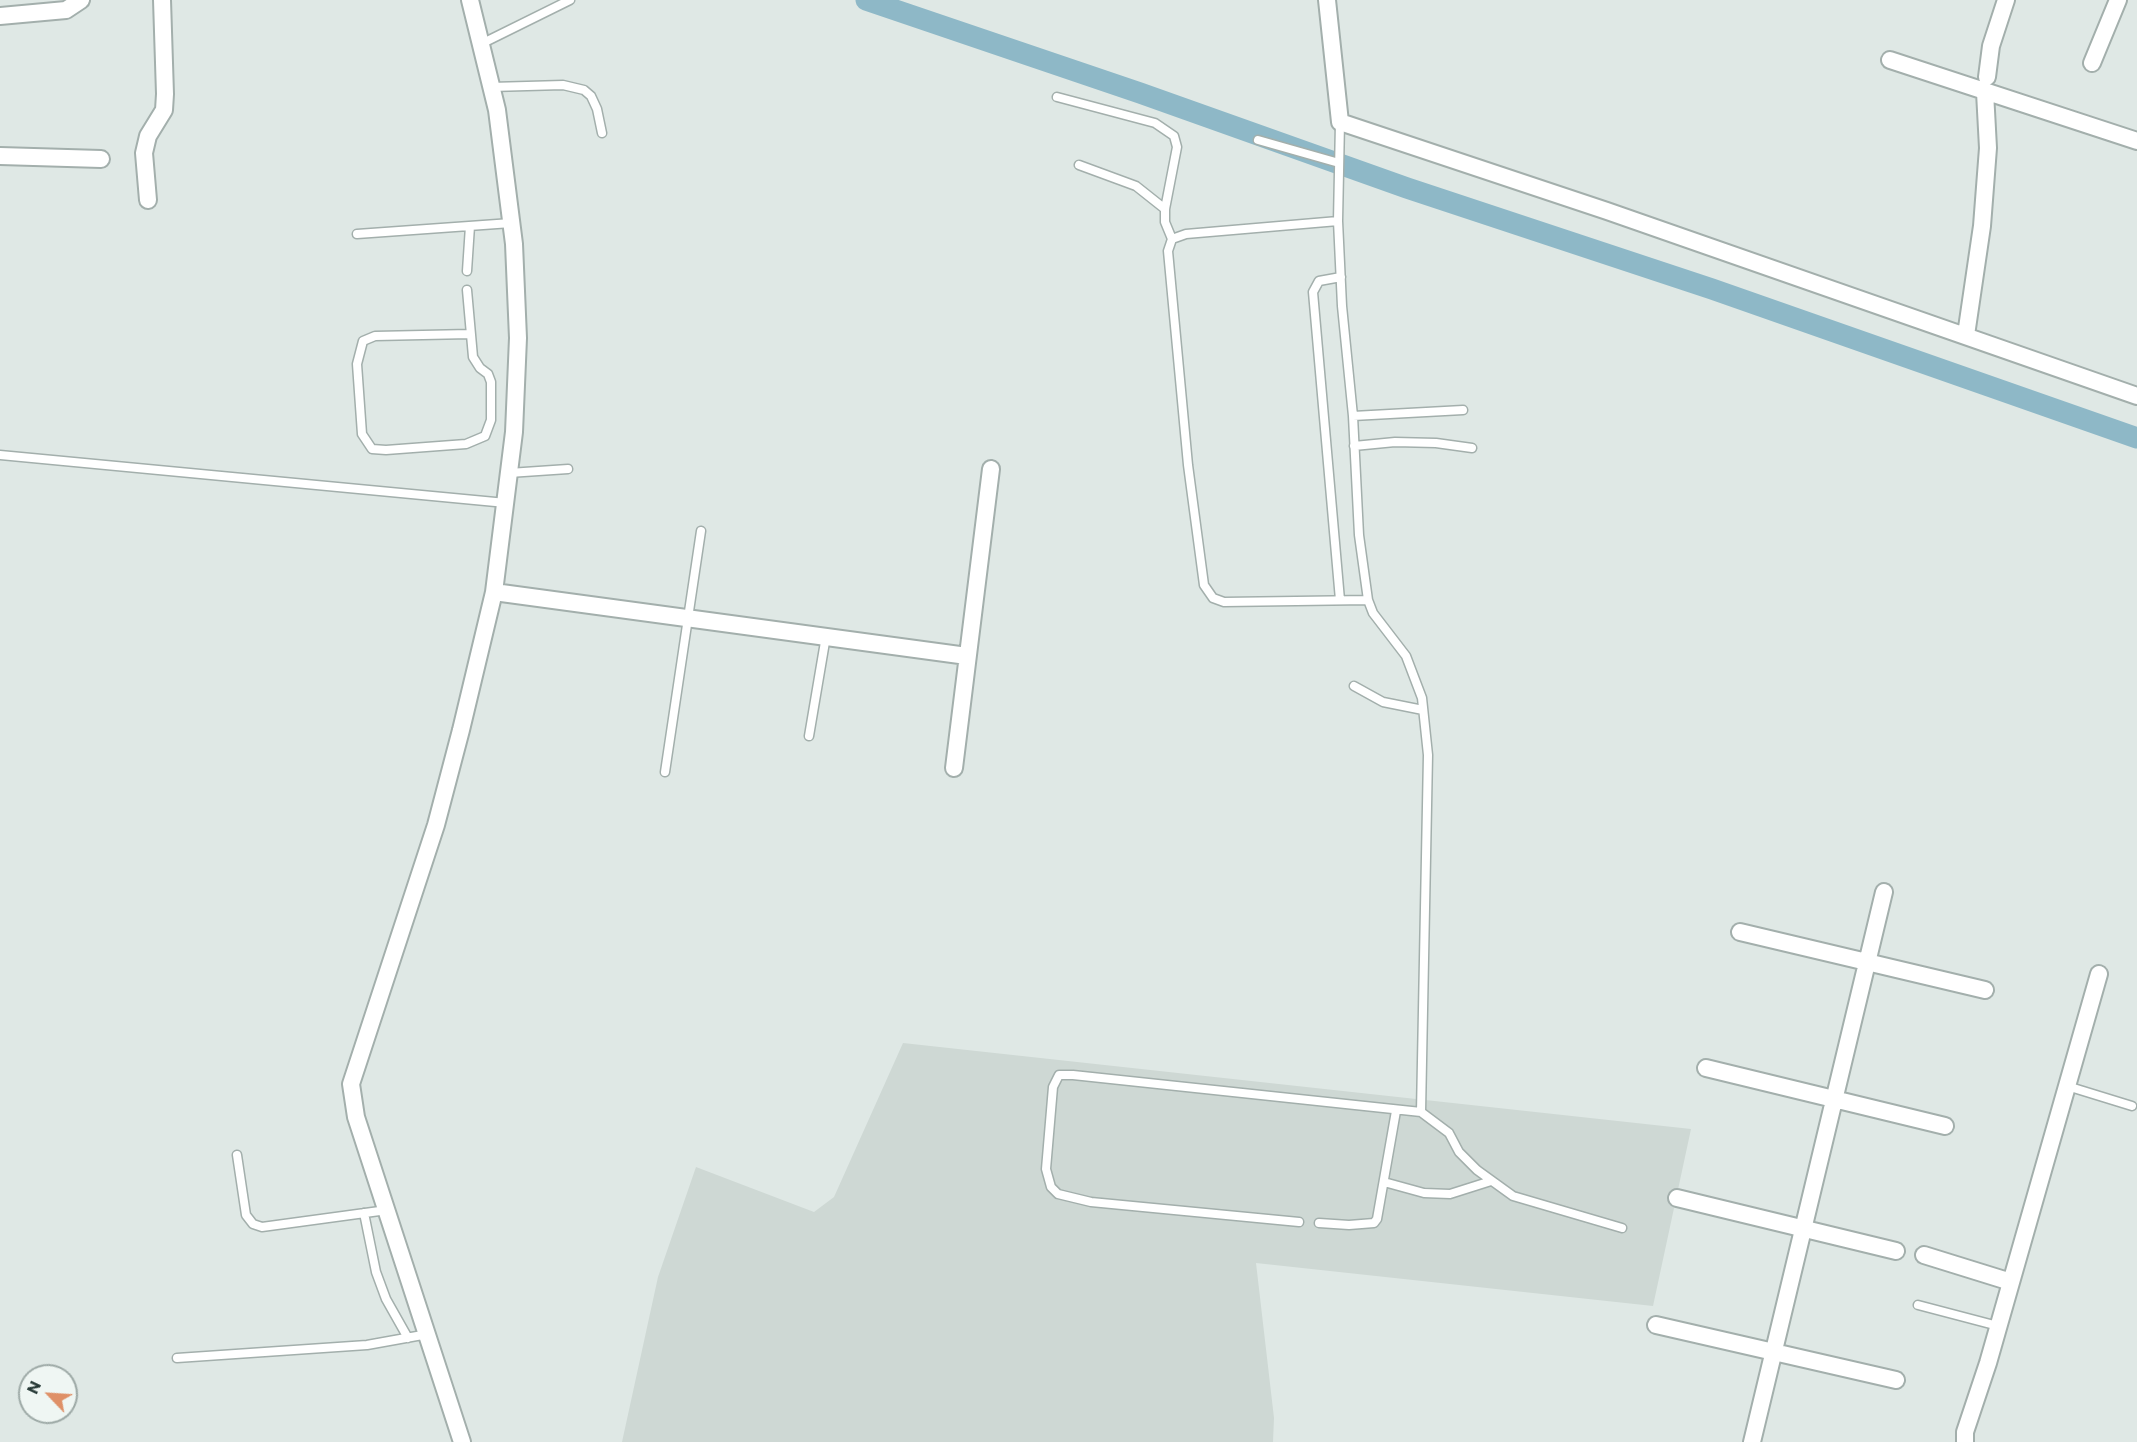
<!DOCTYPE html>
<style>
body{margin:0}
#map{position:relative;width:2137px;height:1442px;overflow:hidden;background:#dfe8e5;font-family:Commissioner,sans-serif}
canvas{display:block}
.north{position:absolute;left:18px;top:1364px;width:60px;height:60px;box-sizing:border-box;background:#eff6f3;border:2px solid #9da9a6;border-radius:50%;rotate:295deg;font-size:16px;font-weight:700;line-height:24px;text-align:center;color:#233633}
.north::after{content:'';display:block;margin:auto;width:21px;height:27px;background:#df9067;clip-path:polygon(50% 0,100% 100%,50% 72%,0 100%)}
</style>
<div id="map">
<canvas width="2137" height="1442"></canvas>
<div class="north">N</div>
</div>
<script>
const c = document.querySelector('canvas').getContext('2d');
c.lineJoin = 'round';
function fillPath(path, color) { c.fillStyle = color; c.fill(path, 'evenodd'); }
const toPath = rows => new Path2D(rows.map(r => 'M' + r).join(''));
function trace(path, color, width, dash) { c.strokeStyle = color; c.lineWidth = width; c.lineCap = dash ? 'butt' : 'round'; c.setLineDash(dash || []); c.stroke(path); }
fillPath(toPath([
 [903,1043,1691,1129,1653,1306,1256,1263,1274,1418,1273,1442,622,1442,658,1277,696,1167,814,1212,834,1197]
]), '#ced8d4');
trace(toPath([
 [866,0,1140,93,1407,188,1712,289,2137,438]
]), '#8eb8c7', 21);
const service = toPath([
 [481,44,570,0],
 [491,87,563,85,584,90,591,96,597,109,602,133],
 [1057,97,1155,123,1174,136,1177,147,1165,209,1165,222,1172,239],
 [1340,122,1338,221,1342,306,1353,416,1359,535,1368,600,1373,613,1406,656,1422,698,1428,755,1421,1112],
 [1258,140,1339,163],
 [1079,165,1136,186,1165,209],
 [1338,221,1186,234,1172,239,1168,251,1188,465,1204,585,1213,598,1224,602,1368,600],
 [357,234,511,223],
 [467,271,470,226],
 [467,290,473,357,480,368,488,374,491,382,491,420,485,436,466,444,386,450,372,449,362,434,357,364,363,341,375,336,470,334],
 [1353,416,1463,410],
 [1354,446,1395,442,1436,443,1472,448],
 [0,455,506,503],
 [509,473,568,469],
 [1340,600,1313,292,1319,281,1341,277],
 [1354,686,1383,702,1423,710],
 [809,736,826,636],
 [665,772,701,531],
 [2067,1086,2132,1106],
 [237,1155,246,1215,253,1224,262,1227,387,1210],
 [1384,1182,1424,1193,1450,1194,1491,1181],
 [364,1213,376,1272,386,1299,408,1338],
 [1299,1222,1091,1202,1058,1194,1051,1187,1046,1169,1053,1087,1059,1075,1073,1075,1421,1112,1449,1133,1459,1152,1477,1170,1513,1196,1622,1228],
 [1319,1223,1349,1225,1374,1223,1377,1219,1396,1111],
 [1918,1305,1998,1326],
 [177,1358,367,1345,428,1334]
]);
const minor = toPath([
 [1327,0,1340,122,1607,211,2137,396],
 [0,16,66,10,81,0],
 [1890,60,2137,141],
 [2092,63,2118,0],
 [1987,77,1991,46,2006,0],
 [0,156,101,159],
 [148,200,144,153,148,136,164,110,165,94,162,0],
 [1966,335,1982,226,1988,148,1985,92],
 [494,592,967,656],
 [954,768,991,469],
 [1740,932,1985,990],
 [1706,1068,1945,1126],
 [1677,1198,1896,1251],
 [1924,1255,2011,1282],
 [1656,1325,1896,1380],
 [462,1442,356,1117,351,1084,436,825,461,730,494,592,514,432,518,338,514,244,497,110,470,0],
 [1752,1442,1884,892],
 [1965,1442,1965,1432,1988,1363,2099,974]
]);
trace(service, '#a3afac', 11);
trace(minor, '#a3afac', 20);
trace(service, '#fff', 8);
trace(minor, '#fff', 16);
</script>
